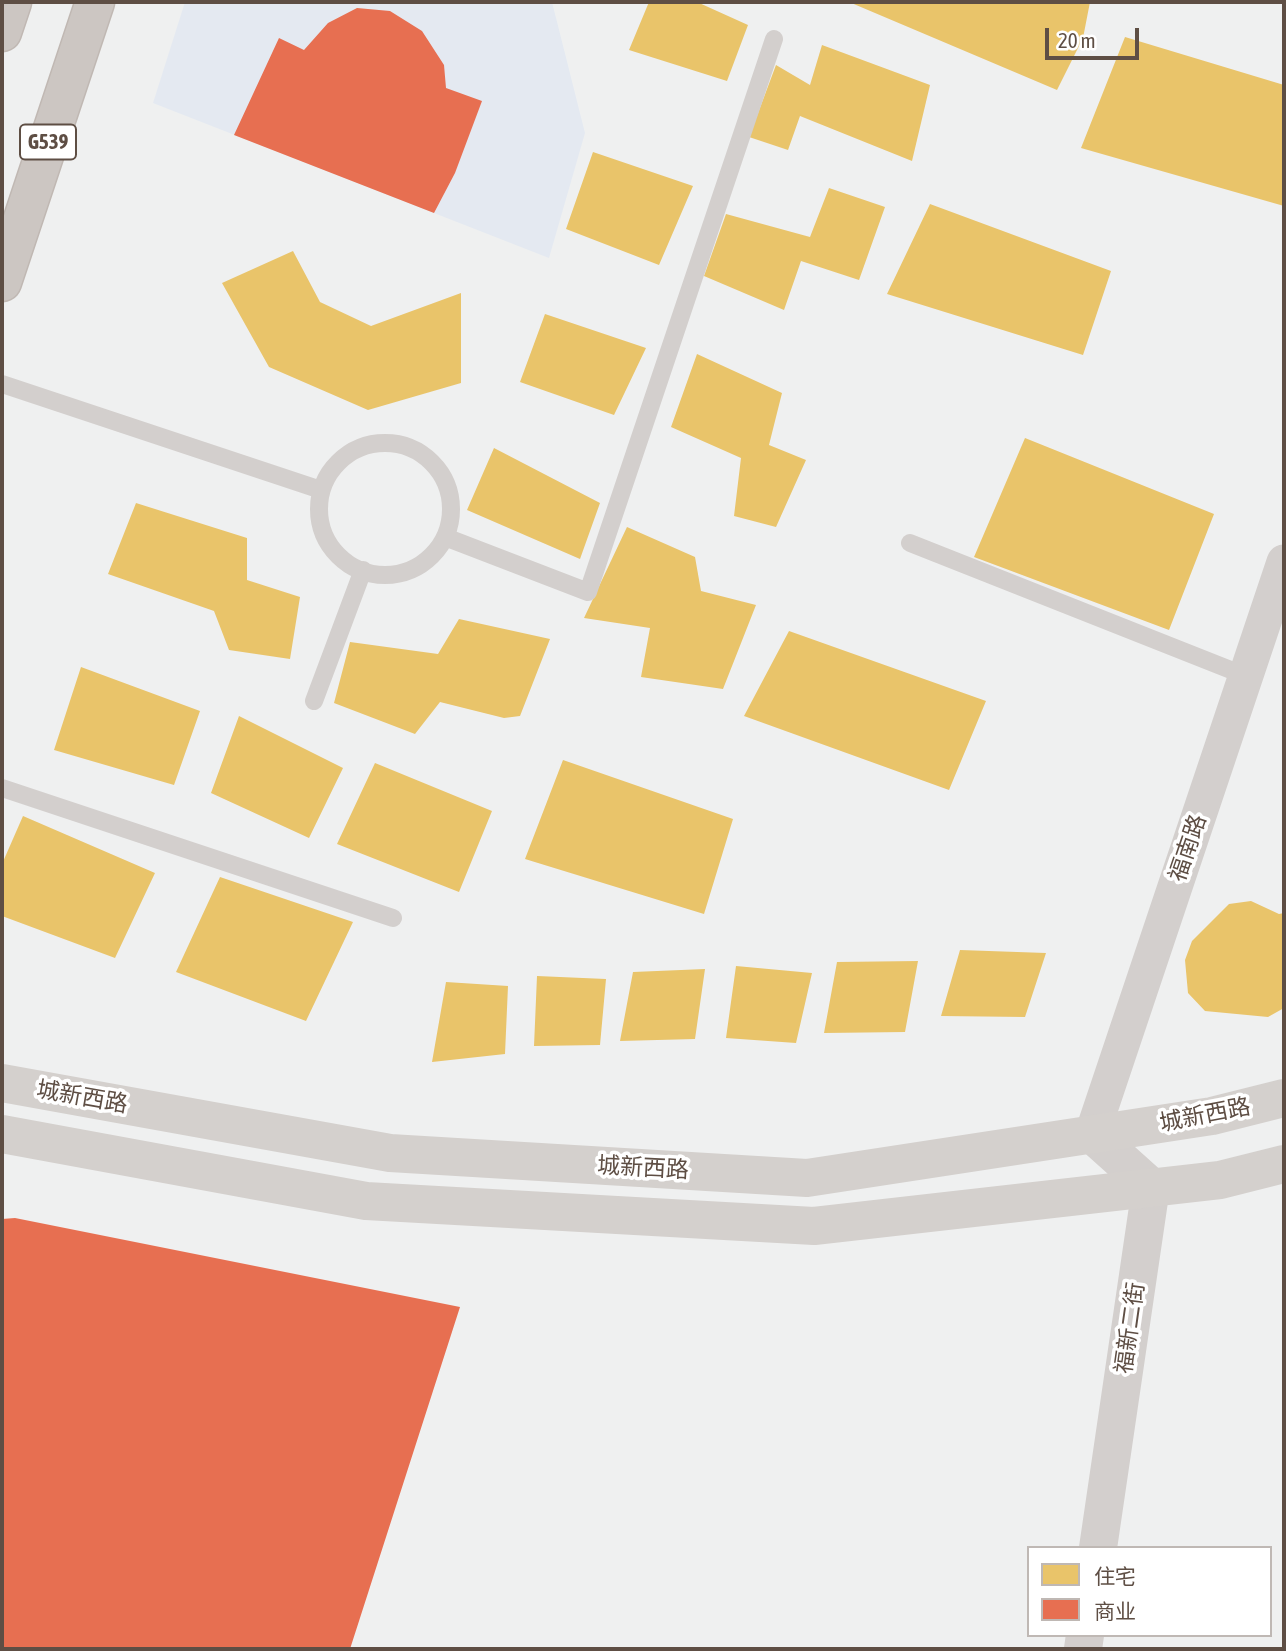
<!DOCTYPE html>
<meta charset="utf-8">
<style>
body{margin:0}
#map{position:relative;width:1286px;height:1651px;overflow:hidden;background:#eff0f0;font-family:"Asap Condensed","Noto Sans SC",sans-serif}
canvas{display:block}
.frame{position:absolute;inset:0;border:4px solid #5e4e44;pointer-events:none}
.legend{position:absolute;left:1027px;top:1546px;width:245px;height:91px;box-sizing:border-box;background:#fff;border:2px solid #bfb8b4;margin:0;padding:9px 12px;list-style:none;font-size:21px;color:#5e4e44}
.legend li{display:flex;align-items:center;gap:14px;height:35px}
.legend b{width:35px;border:2px solid #bfb8b4}
.scale{position:absolute;left:1045px;top:28px;width:94px;height:32px;box-sizing:border-box;border:4px solid #5e4e44;border-top:0;padding-left:9px;font-size:21px;line-height:24px;white-space:nowrap;color:#5e4e44;-webkit-text-stroke:5px #fff;paint-order:stroke}
</style>
<div id="map">
<canvas width="1286" height="1651"></canvas>
<div class="frame"></div>
<ul class="legend">
<li><b style="height:19px;background:#e9c46a"></b>住宅</li>
<li><b style="height:19px;background:#e76f51"></b>商业</li>
</ul>
<div class="scale">20 m</div>
</div>
<script>
const c = document.querySelector('canvas').getContext('2d');
c.lineJoin = 'round';
function fillPath(path, color) { c.fillStyle = color; c.fill(path, 'evenodd'); }
const toPath = rows => new Path2D(rows.map(r => 'M' + r).join(''));
function trace(path, color, width, dash) { c.strokeStyle = color; c.lineWidth = width; c.lineCap = dash ? 'butt' : 'round'; c.setLineDash(dash || []); c.stroke(path); }
function write(font, color, halo, rows, align = 'center') {
  c.font = font + ' "Asap Condensed","Noto Sans SC",sans-serif'; c.lineWidth = 7; c.setLineDash([]); c.textBaseline = 'middle'; c.strokeStyle = halo; c.fillStyle = color; for (const [text, x, y, turn = 0] of rows) {
    c.save(); c.translate(x, y); c.rotate((+turn || 0) * Math.PI / 180); c.textAlign = isNaN(turn) ? turn : align; if (halo) c.strokeText(text, 0, 0); c.fillText(text, 0, 0); c.restore();
  }
}
fillPath(toPath([
 [185,2,552,2,585,133,549,258,153,103]
]), '#e4e9f1');
fillPath(toPath([
 [649,2,697,2,748,25,727,81,629,50],
 [849,2,1090,2,1083,38,1057,90],
 [1125,37,1284,85,1284,206,1081,148],
 [822,45,930,85,912,161,800,116,788,150,749,137,776,65,810,85],
 [593,152,693,186,659,265,566,229],
 [829,188,885,207,859,280,801,261,784,310,704,276,726,214,810,237],
 [930,204,1111,271,1083,355,887,294],
 [293,251,320,302,371,326,461,293,461,383,368,410,269,367,222,283],
 [545,314,646,348,614,415,520,382],
 [697,354,782,393,769,445,806,460,776,527,734,516,741,458,671,427],
 [1025,438,1214,514,1169,630,974,557],
 [494,448,600,503,580,559,467,510],
 [136,503,247,538,247,580,300,597,290,659,229,650,214,611,108,574],
 [627,527,695,557,701,591,756,605,723,689,641,677,650,628,584,618],
 [459,619,550,639,520,716,504,718,440,702,415,734,334,703,350,642,438,654],
 [789,631,986,701,949,790,744,716],
 [81,667,200,711,174,785,54,750],
 [239,716,343,768,309,838,211,793],
 [563,760,733,819,704,914,525,859],
 [375,763,492,811,459,892,337,844],
 [23,816,155,873,115,958,2,916,2,864],
 [220,877,353,922,306,1021,176,972],
 [1251,901,1279,914,1284,913,1284,1008,1268,1017,1205,1011,1188,993,1185,960,1192,941,1229,904],
 [960,950,1046,953,1025,1017,941,1016],
 [918,961,905,1032,824,1033,837,962],
 [736,966,812,973,796,1043,726,1038],
 [705,969,695,1039,620,1041,633,972],
 [537,976,606,979,600,1045,534,1046],
 [446,982,508,986,505,1054,432,1062]
]), '#e9c46a');
fillPath(toPath([
 [357,8,390,11,422,31,444,65,446,88,482,101,455,173,434,213,234,135,279,38,304,50,328,23],
 [15,1218,460,1307,350,1649,2,1649,2,1219]
]), '#e76f51');
const trunk = toPath([
 [2,32,12,2],
 [2,282,95,2]
]);
trace(trunk, '#c0b8b3', 41);
trace(toPath([
 [2,384,321,490],
 '319 509a66 66 0 1 1 132 0a66 66 0 1 1-132 0Z',
 [445,537,588,592,774,39],
 [910,543,1246,676],
 [314,701,363,570],
 [2,788,393,918]
]), '#d3cfcd', 18);
trace(toPath([
 [1092,1134,1284,562]
]), '#d3cfcd', 35);
trace(toPath([
 [1092,1134,1151,1187,1098,1548],
 [1083,1649,1085,1635]
]), '#d3cfcd', 38);
trace(toPath([
 [2,1083,390,1153,807,1178,1212,1116,1284,1098],
 [2,1134,366,1201,814,1226,1220,1180,1284,1164]
]), '#d4d0cd', 38);
trace(trunk, '#ccc6c2', 38);
for (const [x, y, w] of [
 [48,142,56]
]) { const box = new Path2D(); box.roundRect(x - w / 2, y - 17.5, w, 35, 5); c.fillStyle = '#fff'; c.fill(box); trace(box, '#5e4e44', 2); }
write('bold 21px', '#5e4e44', null, [
 ["G539",48,142]
]);
write('23px', '#5e4e44', '#fff', [
 ["福南路",1188,848,-71],
 ["城新西路",82,1097,10],
 ["城新西路",1205,1115,-11],
 ["城新西路",643,1168,3],
 ["福新二街",1130,1328,-82]
]);
</script>
